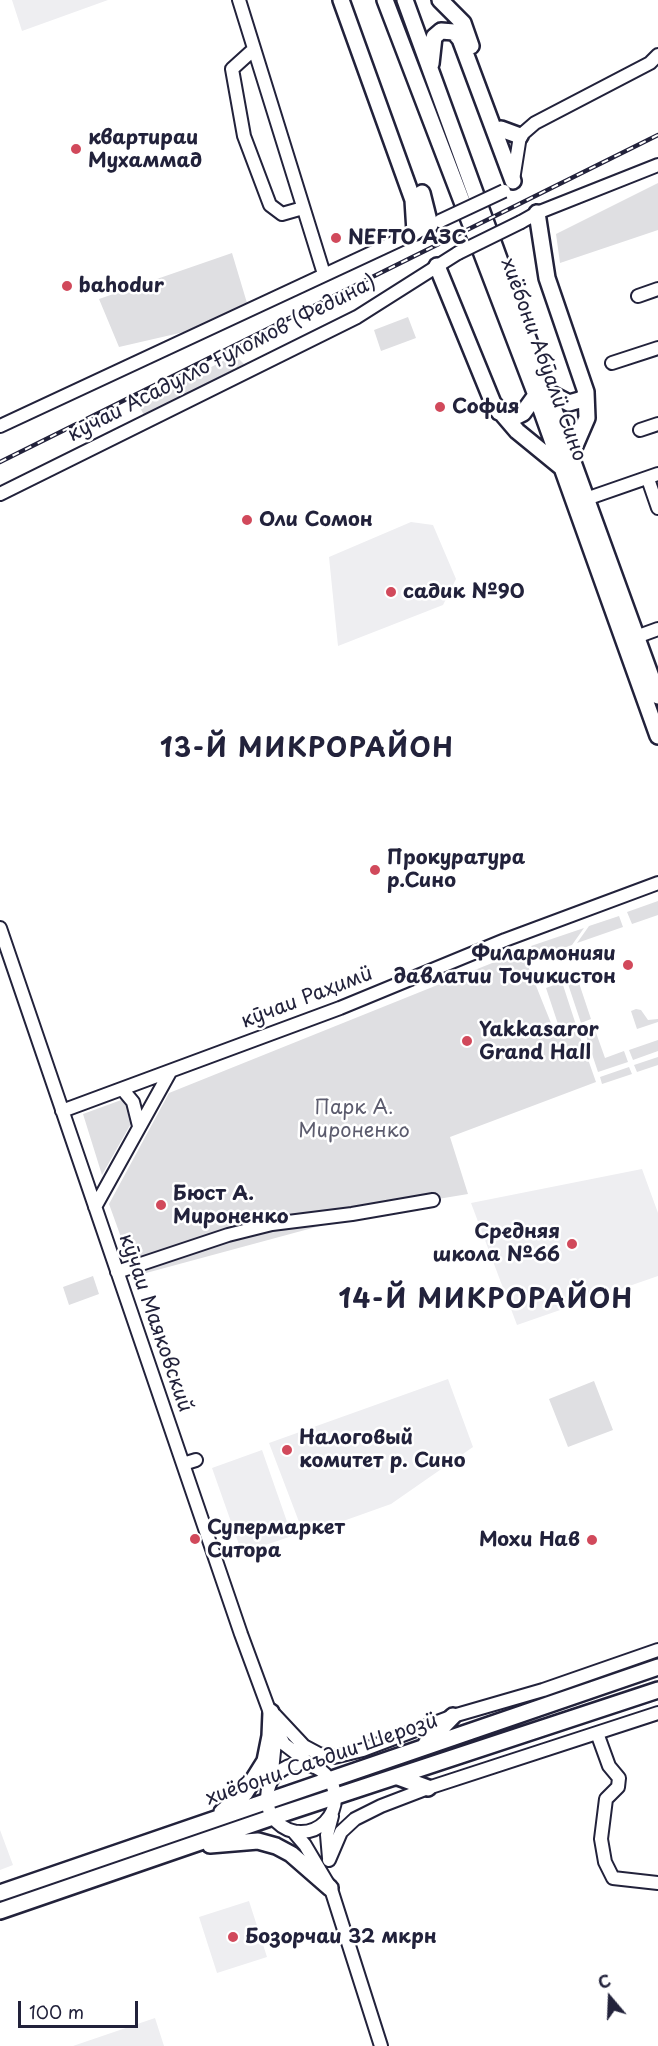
<!DOCTYPE html>
<meta charset="utf-8">
<style>
body{margin:0}
#map{position:relative;width:658px;height:2046px;overflow:hidden;background:#fff;font-family:"Playpen Sans",sans-serif}
canvas{display:block}
.north{position:absolute;left:580px;top:1968px;width:60px;height:60px;-webkit-text-stroke:4px #fff;paint-order:stroke;rotate:341deg;font-size:16px;font-weight:700;line-height:24px;text-align:center;color:#22223b}
.north::after{content:'';display:block;margin:auto;width:21px;height:27px;background:#22223b;clip-path:polygon(50% 0,100% 100%,50% 72%,0 100%)}
.scale{position:absolute;left:18px;top:2001px;width:120px;height:27px;box-sizing:border-box;border:3px solid #22223b;border-top:0;padding-left:8px;font-size:18px;line-height:21px;white-space:nowrap;color:#22223b;-webkit-text-stroke:4px #fff;paint-order:stroke}
</style>
<div id="map">
<canvas width="658" height="2046"></canvas>
<div class="north">С</div>
<div class="scale">100 m</div>
</div>
<script>
const c = document.querySelector('canvas').getContext('2d');
c.lineJoin = 'round';
function fillPath(path, color) { c.fillStyle = color; c.fill(path, 'evenodd'); }
const toPath = rows => new Path2D(rows.map(r => 'M' + r).join(''));
function trace(path, color, width, dash) { c.strokeStyle = color; c.lineWidth = width; c.lineCap = dash ? 'butt' : 'round'; c.setLineDash(dash || []); c.stroke(path); }
function write(font, color, halo, rows, align = 'center') {
  c.font = font + ' "Playpen Sans",sans-serif'; c.lineWidth = 5; c.setLineDash([]); c.textBaseline = 'middle'; c.strokeStyle = halo; c.fillStyle = color; for (const [text, x, y, turn = 0] of rows) {
    c.save(); c.translate(x, y); c.rotate((+turn || 0) * Math.PI / 180); c.textAlign = isNaN(turn) ? turn : align; if (halo) c.strokeText(text, 0, 0); c.fillText(text, 0, 0); c.restore();
  }
}
fillPath(toPath([
 [12,0,108,0,22,31],
 [411,522,433,525,456,579,443,605,338,646,329,557],
 [642,1169,658,1213,658,1276,517,1325,471,1203],
 [448,1379,473,1447,391,1504,304,1535,269,1443],
 [262,1450,292,1536,242,1553,212,1468],
 [0,1830,13,1865,0,1870],
 [249,1901,267,1957,217,1973,199,1917],
 [155,2018,164,2046,73,2046]
]), '#eeeef1');
fillPath(toPath([
 [658,183,658,230,560,263,556,234],
 [232,253,247,303,184,332,119,347,99,299],
 [408,317,416,338,381,351,374,330],
 [235,355,244,364,144,415,138,404],
 [658,901,658,915,632,924,627,912],
 [619,916,623,927,577,943,589,926],
 [584,928,572,945,535,958,531,946],
 [522,951,557,1038,578,1031,596,1082,450,1137,468,1194,390,1207,135,1276,109,1204,169,1093],
 [577,977,591,1019,581,1023,567,981],
 [562,982,576,1025,560,1030,546,988],
 [636,1009,641,1010,648,1020,658,1019,658,1022,637,1029,631,1011],
 [594,1027,605,1058,624,1051,628,1062,598,1072,584,1030],
 [658,1040,658,1051,633,1060,629,1050],
 [658,1057,658,1065,637,1072,634,1065],
 [629,1067,632,1074,602,1084,600,1077],
 [124,1099,131,1102,133,1120,102,1175,83,1114],
 [93,1276,99,1294,69,1305,63,1287],
 [594,1381,613,1430,568,1447,549,1399]
]), '#dfdfe2');
const minor = toPath([
 [239,0,324,274],
 [253,50,232,69,244,136,270,205,282,214,303,208],
 [513,180,520,136,535,123,650,63,658,55],
 [521,222,537,213,658,165],
 [638,296,658,289],
 [612,363,658,348],
 [0,426,423,229],
 [640,430,658,424],
 [648,479,658,508],
 [0,494,357,317,458,253],
 [586,499,658,474],
 [636,637,658,629],
 [0,928,241,1634,276,1729,284,1744,314,1767],
 [123,1090,133,1102,139,1126],
 [62,1111,340,1008,505,940,658,883],
 [95,1207,170,1072],
 [117,1272,228,1235,272,1224,352,1214,433,1200],
 [183,1464,196,1460],
 [275,1715,304,1746,319,1754,334,1757,363,1750,453,1716,543,1690,658,1650],
 [597,1733,609,1766,619,1778,618,1787,606,1799,601,1839,605,1862,613,1878,658,1883],
 '267 1798a34 34 0 1 1 68 0a34 34 0 1 1-68 0Z',
 [271,1782,276,1731],
 [293,1831,305,1845,331,1889,381,2046],
 [329,1858,327,1835,332,1816],
 [329,1860,341,1832,355,1819,381,1806,428,1788,658,1713]
]);
const major = toPath([
 [341,0,413,200,415,232],
 [385,0,536,395,658,736],
 [405,0,658,696],
 [440,0,463,23,471,46],
 [431,64,434,37,441,31,454,32,460,39,513,181],
 [501,129,520,136],
 [422,193,430,225],
 [537,213,547,278,586,392,587,418,571,455],
 [437,266,493,403,517,431,561,467],
 [548,392,569,403,583,399,586,392],
 [499,412,515,417,523,413,536,395],
 [426,1744,453,1716],
 [398,1777,428,1788],
 [222,1812,245,1793,265,1761,270,1736,271,1712],
 [210,1845,258,1841,276,1846,291,1854,330,1888],
 [0,1893,658,1667],
 [0,1911,273,1817,658,1690]
]);
trace(minor, '#22223b', 16);
trace(major, '#22223b', 20);
trace(minor, '#fff', 12);
trace(major, '#fff', 15);
const rail = toPath([
 [0,462,658,135]
]);
trace(rail, '#22223b', 4.5);
trace(rail, '#fff', 2, [7]);
const minorBridge = toPath([
 [440,221,504,191],
 [458,253,521,222]
]);
trace(minorBridge, '#22223b', 16, []);
trace(minorBridge, '#fff', 12);
for (const [x, y, r, color] of [
 [76,149,6,"#d1495b"],
 [336,238,6,"#d1495b"],
 [67,286,6,"#d1495b"],
 [440,407,6,"#d1495b"],
 [247,520,6,"#d1495b"],
 [391,592,6,"#d1495b"],
 [375,870,6,"#d1495b"],
 [628,965,6,"#d1495b"],
 [467,1041,6,"#d1495b"],
 [161,1205,6,"#d1495b"],
 [572,1244,6,"#d1495b"],
 [287,1450,6,"#d1495b"],
 [195,1539,6,"#d1495b"],
 [592,1540,6,"#d1495b"],
 [233,1937,6,"#d1495b"]
]) { const dot = new Path2D(); dot.arc(x, y, r, 0, 2 * Math.PI); c.fillStyle = color; c.fill(dot); trace(dot, '#fff', 2); }
write('bold 20px', '#22223b', '#fff', [
 ["квартираи",88,138],
 ["Мухаммад",88,161],
 ["NEFTO АЗС",348,238],
 ["bahodur",79,286],
 ["София",452,407],
 ["Оли Сомон",259,520],
 ["садик №90",403,592],
 ["Прокуратура",387,858],
 ["р.Сино",387,881],
 ["Филармонияи",616,954,"right"],
 ["давлатии Точикистон",616,977,"right"],
 ["Yakkasaror",479,1030],
 ["Grand Hall",479,1053],
 ["Бюст А.",173,1194],
 ["Мироненко",173,1217],
 ["Средняя",560,1232,"right"],
 ["школа №66",560,1255,"right"],
 ["Налоговый",299,1438],
 ["комитет р. Сино",299,1461],
 ["Супермаркет",207,1528],
 ["Ситора",207,1551],
 ["Мохи Нав",580,1540,"right"],
 ["Бозорчаи 32 мкрн",245,1937]
], 'left');
write('20px', '#22223b', '#fff', [
 ["кӯчаи Асадулло Ғуломов (Федина)",222,359,-27],
 ["хиёбони Абӯалӣ Сино",543,360,70],
 ["кӯчаи Раҳимӣ",307,998,-21],
 ["кӯчаи Маяковский",155,1323,71],
 ["хиёбони Саъдии Шерозӣ",322,1760,-19]
]);
write('20px', '#5b5b6d', '#fff', [
 ["Парк А.",354,1108],
 ["Мироненко",354,1131]
]);
c.letterSpacing = '1.5px';
write('bold 26px', '#22223b', '#fff', [
 ["13-Й МИКРОРАЙОН",307,750],
 ["14-Й МИКРОРАЙОН",486,1301]
]);
c.letterSpacing = '0px';
</script>
